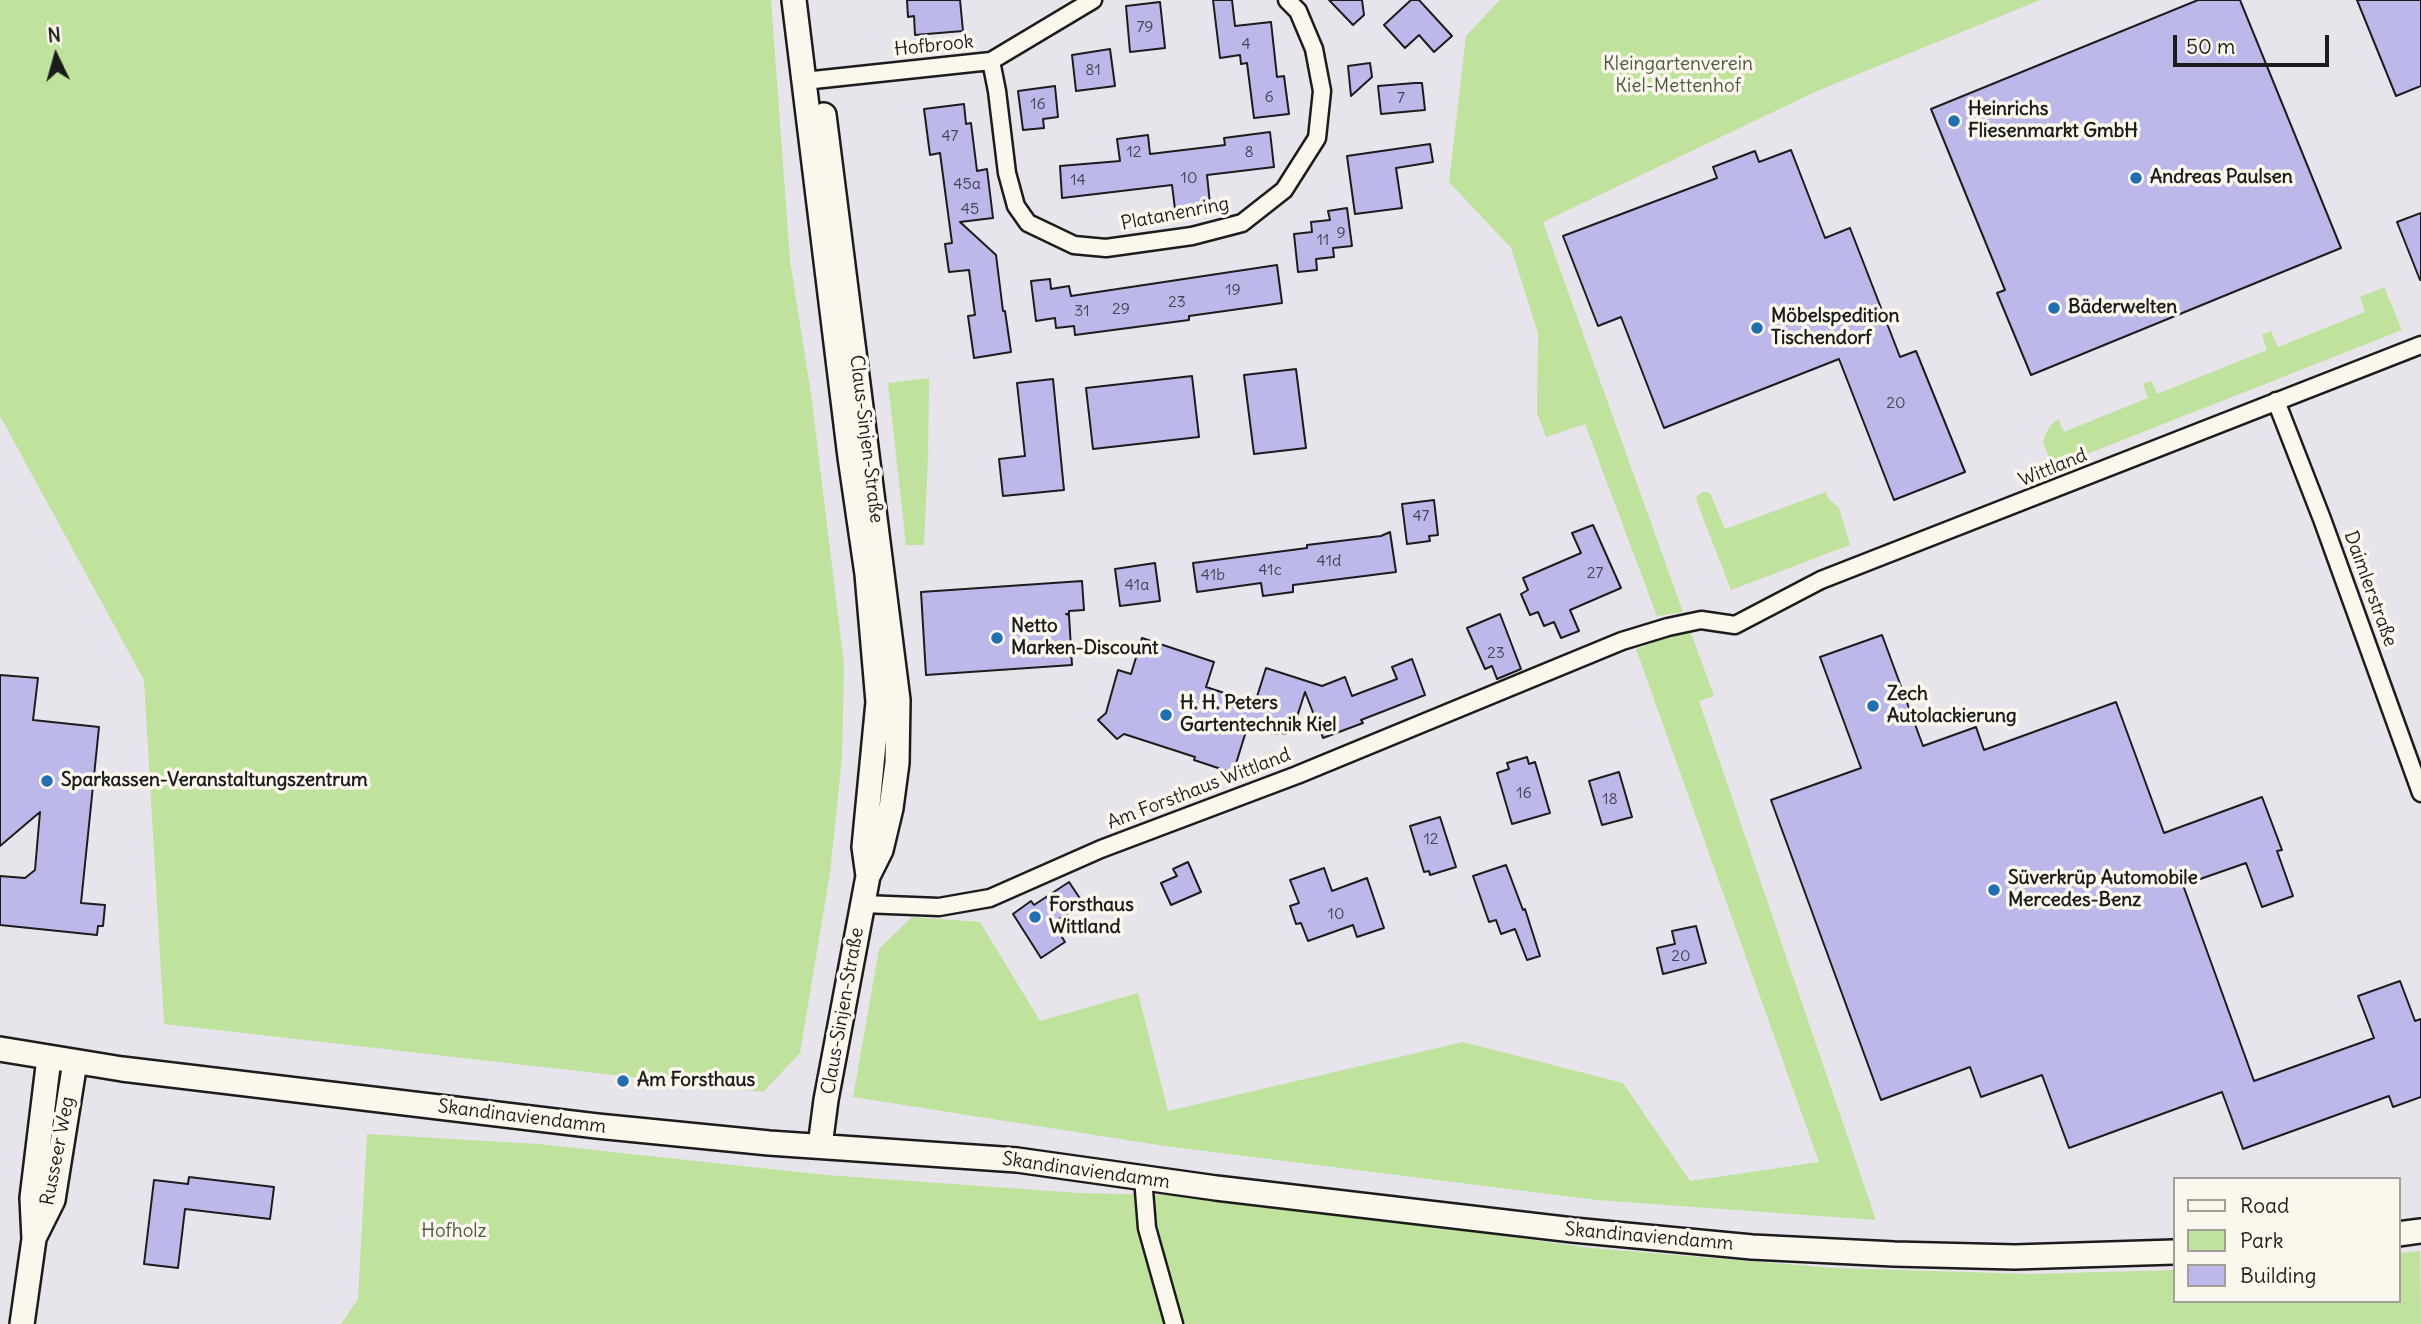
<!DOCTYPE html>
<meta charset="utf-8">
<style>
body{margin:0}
#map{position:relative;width:2421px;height:1324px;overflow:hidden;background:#e8e4eb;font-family:Delius,sans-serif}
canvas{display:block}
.legend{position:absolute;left:2173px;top:1177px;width:228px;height:126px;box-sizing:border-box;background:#fbf7ec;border:2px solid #a29f99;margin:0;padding:9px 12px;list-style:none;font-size:21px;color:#1c1c1c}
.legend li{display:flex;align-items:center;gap:14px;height:35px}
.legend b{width:35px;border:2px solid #a29f99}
.north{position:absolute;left:21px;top:21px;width:70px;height:70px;-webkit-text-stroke:5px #fbf7ec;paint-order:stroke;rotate:355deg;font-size:19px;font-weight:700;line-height:28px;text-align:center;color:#1c1c1c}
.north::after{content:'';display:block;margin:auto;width:24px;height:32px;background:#1c1c1c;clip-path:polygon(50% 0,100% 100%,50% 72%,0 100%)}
.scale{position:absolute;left:2173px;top:35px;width:156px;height:32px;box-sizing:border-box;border:4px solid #1c1c1c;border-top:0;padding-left:9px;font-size:21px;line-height:24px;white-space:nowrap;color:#1c1c1c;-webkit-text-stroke:5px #fbf7ec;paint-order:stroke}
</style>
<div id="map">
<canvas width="2421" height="1324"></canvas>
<ul class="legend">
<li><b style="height:9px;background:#fbf7ec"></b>Road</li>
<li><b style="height:19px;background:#bfe29c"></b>Park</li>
<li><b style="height:19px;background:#bdb8ea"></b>Building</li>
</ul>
<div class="north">N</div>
<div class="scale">50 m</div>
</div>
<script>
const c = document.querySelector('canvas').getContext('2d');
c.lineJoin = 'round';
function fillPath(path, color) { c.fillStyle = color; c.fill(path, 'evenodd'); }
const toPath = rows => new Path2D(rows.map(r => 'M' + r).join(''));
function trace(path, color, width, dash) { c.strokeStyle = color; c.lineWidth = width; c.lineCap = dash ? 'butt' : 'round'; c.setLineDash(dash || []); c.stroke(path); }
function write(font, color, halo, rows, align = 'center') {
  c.font = font + ' Delius,sans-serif'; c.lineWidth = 7; c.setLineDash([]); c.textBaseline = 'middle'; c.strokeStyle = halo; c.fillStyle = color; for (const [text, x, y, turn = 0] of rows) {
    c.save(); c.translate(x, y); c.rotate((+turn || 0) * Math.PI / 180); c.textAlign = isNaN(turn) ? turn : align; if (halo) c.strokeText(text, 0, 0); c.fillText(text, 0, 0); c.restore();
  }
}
fillPath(toPath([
 [0,0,771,0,790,260,812,401,844,665,842,758,830,873,800,1053,763,1092,164,1024,144,680,0,416],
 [1500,0,2040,0,1817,91,1543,222,1683,612,1657,616,1585,424,1546,437,1537,413,1538,333,1511,248,1449,182,1466,36],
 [2384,287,2402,330,2054,467,2043,443,2045,435,2050,426,2058,419,2064,432,2148,398,2143,384,2151,381,2157,394,2267,350,2262,335,2271,331,2278,347,2365,312,2360,297],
 [929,378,928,458,924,545,906,545,888,383],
 [1703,492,1708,492,1711,495,1725,529,1826,492,1829,499,1839,508,1850,545,1731,590,1697,502,1696,497],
 [1691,633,1714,696,1699,701,1876,1220,1597,1200,1165,1146,853,1097,879,949,912,917,980,922,1040,1021,1138,993,1168,1111,1463,1042,1623,1083,1690,1181,1819,1162,1636,649,1667,637],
 [367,1134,538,1144,826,1175,1079,1193,1219,1196,1590,1248,1834,1268,2029,1274,2174,1270,2174,1301,2398,1301,2398,1253,2420,1251,2421,1324,341,1324,358,1299]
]), '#bfe29c');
const building = toPath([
 [907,0,960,0,963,31,915,35,914,16,908,17,907,0],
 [1213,0,1232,0,1235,26,1271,22,1277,77,1284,76,1289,114,1254,118,1247,63,1241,64,1240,55,1220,58,1213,0],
 [1329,0,1362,0,1364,15,1353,25,1329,0],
 [1411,0,1419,0,1452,36,1434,52,1419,35,1405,48,1384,25,1411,0],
 [2198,0,2240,0,2341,248,2031,375,1997,293,2005,290,1931,109,2198,0],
 [2357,0,2421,0,2421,86,2396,96,2357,0],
 [1160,2,1165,48,1130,52,1126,6,1160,2],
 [1110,49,1115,86,1076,91,1072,55,1110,49],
 [1370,63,1372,77,1351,96,1348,66,1370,63],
 [1415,83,1422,83,1425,110,1381,114,1378,86,1415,83],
 [1055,86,1058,117,1043,119,1044,128,1023,130,1018,91,1055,86],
 [964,104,966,124,971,123,977,171,987,169,993,218,960,222,996,255,1003,311,1005,311,1011,352,974,358,968,316,975,315,969,270,949,272,945,244,952,243,940,153,930,155,924,109,964,104],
 [1270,132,1274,167,1207,175,1210,204,1175,209,1172,185,1062,198,1060,166,1120,161,1117,139,1148,135,1150,154,1225,145,1224,138,1270,132],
 [1430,144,1433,162,1396,168,1402,208,1355,214,1347,156,1430,144],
 [1791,150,1825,238,1850,228,1900,357,1916,351,1965,472,1894,500,1839,359,1664,428,1621,317,1598,326,1563,236,1717,178,1713,167,1755,151,1759,162,1791,150],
 [1347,208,1352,246,1333,248,1334,257,1316,259,1317,270,1298,272,1294,234,1312,232,1311,222,1330,220,1328,211,1347,208],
 [2421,213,2421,280,2420,280,2397,222,2421,213],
 [1277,265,1282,303,1189,316,1189,320,1075,335,1074,326,1056,328,1055,318,1036,321,1031,281,1050,279,1051,289,1069,286,1071,296,1277,265],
 [1296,369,1306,448,1254,454,1244,375,1296,369],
 [1192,376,1199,437,1093,449,1086,388,1192,376],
 [1053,379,1064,490,1003,496,999,459,1025,456,1017,383,1053,379],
 [1434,500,1438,535,1429,536,1430,541,1407,544,1402,504,1434,500],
 [1593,525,1621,588,1570,610,1579,631,1561,638,1554,622,1544,626,1538,612,1530,615,1521,594,1528,590,1523,578,1581,553,1572,533,1593,525],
 [1390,532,1396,572,1293,585,1293,592,1263,596,1261,583,1197,592,1193,563,1307,548,1307,545,1381,536,1390,532],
 [1155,563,1160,601,1120,606,1115,569,1155,563],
 [1082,581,1084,610,1069,611,1069,614,1066,614,1069,615,1072,665,926,675,921,592,1082,581],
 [1500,614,1521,669,1497,679,1492,666,1485,669,1467,628,1500,614],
 [1882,635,1923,746,1976,727,1984,750,2116,702,2164,833,2262,797,2282,850,2277,851,2293,896,2262,907,2246,863,2183,885,2254,1081,2374,1038,2358,996,2400,981,2415,1021,2421,1019,2421,1097,2393,1107,2389,1096,2243,1149,2222,1092,2069,1148,2042,1075,1981,1097,1970,1067,1881,1100,1771,800,1861,768,1820,657,1882,635],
 [1142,638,1214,662,1206,687,1255,703,1266,668,1322,686,1345,677,1352,696,1397,679,1392,667,1412,659,1425,695,1361,720,1363,723,1323,738,1305,692,1295,723,1290,722,1286,734,1278,732,1277,734,1248,725,1233,773,1194,760,1195,757,1124,734,1117,739,1098,720,1106,713,1118,670,1131,674,1142,638],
 [0,675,38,678,33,720,99,727,81,903,105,905,103,926,98,926,97,935,0,925,0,876,25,878,35,870,40,812,0,846,0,675],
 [1527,757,1529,764,1535,762,1550,813,1512,824,1497,773,1509,769,1507,763,1527,757],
 [1619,772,1632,817,1602,825,1589,781,1619,772],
 [1440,817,1456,867,1430,875,1429,871,1424,872,1410,826,1440,817],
 [1188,862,1201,892,1171,905,1161,883,1177,876,1173,869,1188,862],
 [1506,865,1523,910,1525,909,1540,956,1527,960,1515,929,1501,934,1496,920,1489,922,1473,876,1506,865],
 [1324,868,1332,891,1367,878,1384,928,1357,937,1353,925,1308,941,1301,923,1296,924,1290,906,1299,903,1290,880,1324,868],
 [1069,882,1083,903,1053,923,1065,942,1041,958,1013,914,1031,901,1034,905,1069,882],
 [1696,926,1706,963,1663,974,1657,948,1675,944,1672,931,1696,926],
 [189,1177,274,1187,270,1219,185,1209,178,1268,144,1264,154,1180,188,1184,189,1177]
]);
fillPath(building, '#bdb8ea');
trace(building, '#1c1c1c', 2);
const street = toPath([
 [991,61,997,91,1007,173,1016,206,1028,223,1074,245,1106,248,1192,236,1242,223,1284,190,1317,138,1322,91,1314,49,1298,11,1287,0],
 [804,81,991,61,1093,0],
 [2276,401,2322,519,2421,793],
 [863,904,939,907,990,898,1101,849,1297,775,1622,641,1668,627,1701,620,1735,625,1821,580,2421,345],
 [1143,1178,1147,1228,1174,1324]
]);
const secondary = toPath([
 [794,0,850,457,867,574,878,702,864,847,868,876,826,1100,820,1146],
 [824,115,898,700,897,763,891,808,881,850,868,876],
 [0,1049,122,1069,597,1126,769,1143,1017,1160,1216,1188,1573,1230,1752,1247,1894,1254,2015,1257,2174,1252],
 [2398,1234,2421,1231],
 [35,1236,53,1200,75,1062],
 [22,1324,34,1239,32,1198,49,1058]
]);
trace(street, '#1c1c1c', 21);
trace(secondary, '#1c1c1c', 28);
trace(street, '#fbf7ec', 16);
trace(secondary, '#fbf7ec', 23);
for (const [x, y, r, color] of [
 [1954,121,7,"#1f6fb2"],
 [2136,178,7,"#1f6fb2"],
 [2054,308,7,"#1f6fb2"],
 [1757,328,7,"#1f6fb2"],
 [997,638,7,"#1f6fb2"],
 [1873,706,7,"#1f6fb2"],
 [1166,715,7,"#1f6fb2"],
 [47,781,7,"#1f6fb2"],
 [1994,890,7,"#1f6fb2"],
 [1035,917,7,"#1f6fb2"],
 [623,1081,7,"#1f6fb2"]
]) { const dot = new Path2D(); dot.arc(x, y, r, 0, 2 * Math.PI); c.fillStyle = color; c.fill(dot); trace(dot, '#fbf7ec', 2.5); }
write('16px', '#444350', null, [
 ["79",1145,27],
 ["4",1246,44],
 ["81",1093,70],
 ["6",1269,97],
 ["7",1401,98],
 ["16",1038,104],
 ["47",950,136],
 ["12",1134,152],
 ["8",1249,152],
 ["10",1189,178],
 ["14",1078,180],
 ["45a",967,184],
 ["45",970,209],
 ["9",1341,233],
 ["11",1323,240],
 ["19",1233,290],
 ["23",1177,302],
 ["29",1121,309],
 ["31",1082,311],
 ["20",1896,403],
 ["47",1421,516],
 ["41d",1329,561],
 ["41c",1270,570],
 ["27",1595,573],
 ["41b",1213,575],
 ["41a",1137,585],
 ["23",1496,653],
 ["16",1524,793],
 ["18",1610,799],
 ["12",1431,839],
 ["10",1336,914],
 ["20",1681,956]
]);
write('19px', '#1c1c1c', '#fbf7ec', [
 ["Hofbrook",934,46,-6],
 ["Platanenring",1175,214,-11],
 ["Claus-Sinjen-Straße",866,439,83],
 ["Wittland",2053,468,-22],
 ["Daimlerstraße",2370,589,70],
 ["Am Forsthaus Wittland",1199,789,-21],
 ["Claus-Sinjen-Straße",843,1011,-80],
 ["Skandinaviendamm",522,1117,7],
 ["Russeer Weg",58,1151,-79],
 ["Skandinaviendamm",1086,1171,8],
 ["Skandinaviendamm",1649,1237,5]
]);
write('19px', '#4d5742', '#fbf7ec', [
 ["Kleingartenverein",1678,65],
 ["Kiel-Mettenhof",1678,87],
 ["Hofholz",454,1232]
]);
write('bold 19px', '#1c1c1c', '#fbf7ec', [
 ["Heinrichs",1968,110],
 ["Fliesenmarkt GmbH",1968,132],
 ["Andreas Paulsen",2150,178],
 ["Bäderwelten",2068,308],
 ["Möbelspedition",1771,317],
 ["Tischendorf",1771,339],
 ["Netto",1011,627],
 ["Marken-Discount",1011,649],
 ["Zech",1887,695],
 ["Autolackierung",1887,717],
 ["H. H. Peters",1180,704],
 ["Gartentechnik Kiel",1180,726],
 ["Sparkassen-Veranstaltungszentrum",61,781],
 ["Süverkrüp Automobile",2008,879],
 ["Mercedes-Benz",2008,901],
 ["Forsthaus",1049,906],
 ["Wittland",1049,928],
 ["Am Forsthaus",637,1081]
], 'left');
</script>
